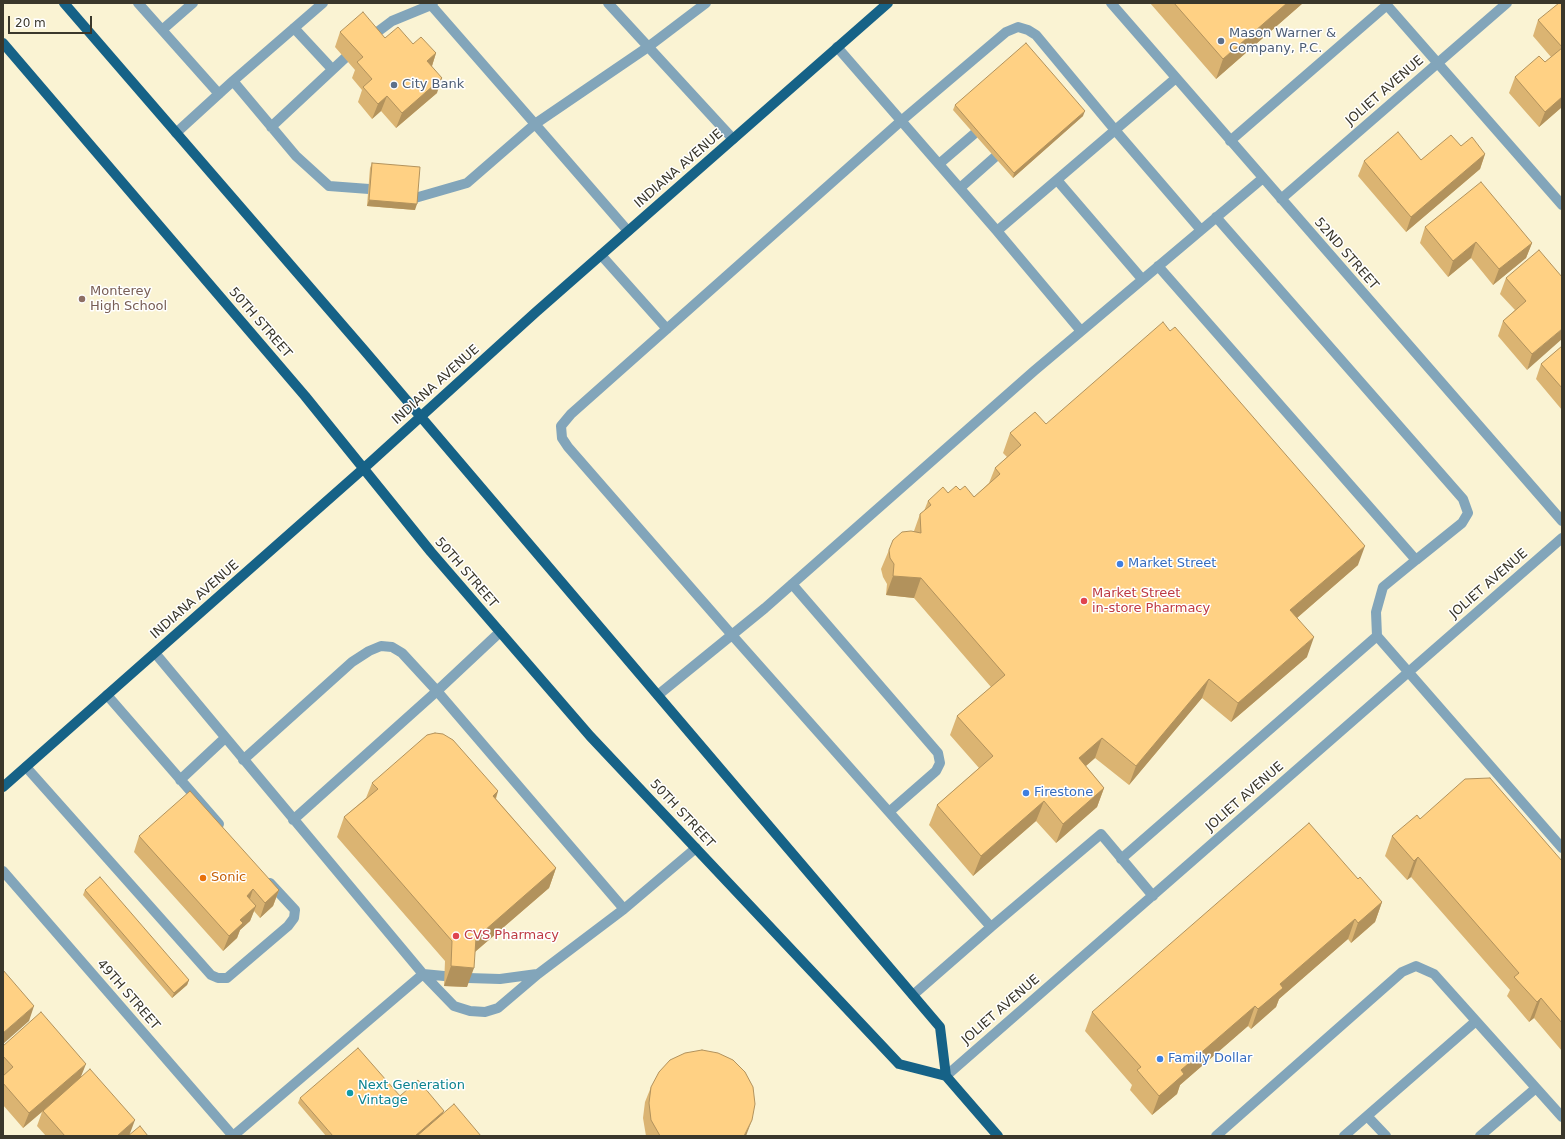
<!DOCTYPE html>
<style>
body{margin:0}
#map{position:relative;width:1565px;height:1139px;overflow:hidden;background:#faf3d3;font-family:"DejaVu Sans",sans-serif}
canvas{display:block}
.frame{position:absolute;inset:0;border:4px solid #3a372b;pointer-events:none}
.scale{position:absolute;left:8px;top:16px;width:84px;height:18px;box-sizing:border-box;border:2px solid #3a372b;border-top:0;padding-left:5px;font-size:12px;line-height:14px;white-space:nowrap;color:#3a372b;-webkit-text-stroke:3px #fff;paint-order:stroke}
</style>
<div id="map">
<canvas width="1565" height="1139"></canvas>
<div class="frame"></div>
<div class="scale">20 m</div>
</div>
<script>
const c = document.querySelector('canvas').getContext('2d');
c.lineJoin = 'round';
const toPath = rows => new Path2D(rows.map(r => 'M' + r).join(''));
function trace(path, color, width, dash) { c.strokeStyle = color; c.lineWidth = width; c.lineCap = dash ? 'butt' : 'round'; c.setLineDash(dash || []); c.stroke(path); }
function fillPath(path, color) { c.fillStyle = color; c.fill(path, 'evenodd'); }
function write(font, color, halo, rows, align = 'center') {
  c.font = font + ' "DejaVu Sans",sans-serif'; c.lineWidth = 3; c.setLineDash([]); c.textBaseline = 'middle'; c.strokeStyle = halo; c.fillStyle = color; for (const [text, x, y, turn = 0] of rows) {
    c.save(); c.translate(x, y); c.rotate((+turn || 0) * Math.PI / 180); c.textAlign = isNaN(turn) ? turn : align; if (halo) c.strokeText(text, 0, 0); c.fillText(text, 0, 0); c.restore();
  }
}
trace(toPath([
 [138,3,219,94],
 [433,3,431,5,535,124,648,47,706,3],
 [608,3,733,139],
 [1111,3,1562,521],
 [1385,3,1562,205],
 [294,28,332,69],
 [162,30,193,3],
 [368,39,392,21,431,5],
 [837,47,997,231,1176,78],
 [233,81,323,3],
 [271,127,345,58],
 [176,133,233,81,296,156,329,186,369,189],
 [1230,141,1387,5],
 [939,164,974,134],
 [1057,180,1142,279],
 [960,188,995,157],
 [415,198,467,183,535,124,628,231],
 [1281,199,1507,3],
 [997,231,1081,331],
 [601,255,667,329],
 [1158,266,1416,560,1462,523,1468,513,1463,499,1216,217],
 [792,584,938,753,940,763,936,771,889,812],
 [1377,636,1376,612,1383,587,1416,560],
 [155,653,423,974,454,1006,470,1011,485,1012,498,1008,538,974,624,909,696,848],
 [107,695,219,824],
 [658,695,765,608,1034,371,1263,178],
 [243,760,352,662,369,651,381,646,392,647,402,653,437,691,624,909],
 [26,767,211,975,218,978,227,978,288,926,294,918,295,910,270,883],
 [180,780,225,738],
 [293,820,437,691,500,632],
 [1121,859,1377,636,1562,848],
 [3,871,233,1136],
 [991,927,1101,834,1153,896],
 [468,978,500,979,537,974],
 [913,995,991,927,732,635,568,447,562,438,561,426,571,414,901,121,1006,32,1018,27,1028,30,1036,35,1115,130,1201,230],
 [946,1076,1562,538],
 [1367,1116,1386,1136],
 [233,1136,423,974,444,976],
 [1216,1136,1402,972,1416,966,1434,974,1562,1117],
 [1344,1136,1476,1021],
 [1480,1136,1536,1088]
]), '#82a5ba', 10);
trace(toPath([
 [64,3,364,350,940,1027,946,1076,998,1136],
 [3,43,305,396,431,552,590,736,899,1064,946,1076],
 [3,787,363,469,536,312,888,3]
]), '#166287', 10);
fillPath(toPath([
 [1150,3,1303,3,1216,79],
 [1562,3,1562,107,1539,127,1509,93,1515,77,1545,62,1551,57,1533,36,1538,20],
 [340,32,385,38,413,44,436,53,432,66,437,93,396,128,381,111,372,119,358,102,362,90,352,78,355,70,335,47],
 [955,105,1083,116,1013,178,953,110],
 [1461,146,1485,154,1480,169,1406,232,1358,176,1364,161,1421,160],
 [372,163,415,210,367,206,370,168],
 [1425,227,1532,243,1526,258,1493,285,1471,258,1448,277,1420,243],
 [1562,277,1527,370,1498,336,1503,321,1515,310,1500,294,1506,278],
 [1562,346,1562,410,1536,379,1541,364],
 [1046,424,1358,565,1297,618,1307,657,1231,722,1202,698,1129,785,1095,758,1086,766,1104,788,1097,807,1056,843,1036,821,973,876,929,825,937,805,979,768,950,735,957,716,991,687,914,598,886,595,887,584,883,577,881,569,889,550,914,531,920,514,924,511,928,501,948,493,960,490,974,497,989,483,995,468,1007,457,1003,453,1010,433],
 [372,783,498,791,496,799,556,868,549,888,475,952,467,987,444,986,445,961,337,837,344,817,366,798],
 [1420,819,1562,861,1562,1051,1534,1018,1529,1022,1507,996,1510,990,1411,877,1407,880,1385,856,1392,836],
 [139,836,279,890,273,906,260,918,254,911,250,921,240,930,237,938,223,951,134,852],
 [1358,879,1382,902,1375,922,1351,943,1348,939,1279,999,1276,1007,1251,1029,1248,1026,1180,1085,1177,1094,1152,1115,1130,1090,1132,1085,1085,1031,1092,1012],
 [85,890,189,980,187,985,172,998,83,895],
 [3,1046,80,1078,130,1135,148,1136,46,1136,37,1126,42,1112,23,1128,3,1105],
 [651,1087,746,1136,646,1136,643,1118,645,1102],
 [400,1096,443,1113,481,1136,326,1136,298,1103,300,1098]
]), '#dbb472');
fillPath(toPath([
 [1287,3,1303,3,1216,79,1223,59],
 [436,53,431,69,427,61],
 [442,78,437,93,396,128,402,113],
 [387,96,381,111,372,119,378,104],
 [1562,97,1562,107,1539,127,1545,112],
 [1085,111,1083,116,1013,178,1014,173],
 [1485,154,1480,169,1406,232,1411,217],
 [369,200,417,204,415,210,367,206],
 [1476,242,1471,258,1448,277,1453,261],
 [1532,243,1526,258,1493,285,1499,269],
 [1562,329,1562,339,1527,370,1532,354],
 [1365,546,1358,565,1283,630,1290,610],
 [893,576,921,578,914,598,886,595],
 [1314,637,1307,657,1231,722,1238,703],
 [1209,679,1202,698,1129,785,1136,766],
 [1102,738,1095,758,1072,778,1079,758],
 [1104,788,1097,807,1056,843,1063,824],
 [498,791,491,811,493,796],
 [1044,801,1036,821,973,876,981,856],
 [1418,857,1411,877,1407,880,1414,861],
 [556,868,549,888,469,957,476,938],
 [253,889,248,905,247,896],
 [279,890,273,906,260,918,265,903],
 [1382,902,1375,922,1351,943,1358,923],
 [256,906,250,921,240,930,237,938,223,951,229,936,240,920],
 [1355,919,1348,939,1279,999,1276,1007,1251,1029,1258,1009,1280,984],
 [451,966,474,968,467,987,444,986],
 [189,980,187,985,172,998,174,993],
 [1541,998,1534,1018,1529,1022,1537,1002],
 [34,1006,29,1021,3,1044,3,1033],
 [1255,1006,1248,1026,1180,1085,1177,1094,1152,1115,1159,1096,1181,1070],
 [86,1064,80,1079,23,1128,29,1113],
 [444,1111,442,1116,419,1136,415,1136],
 [135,1120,129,1136,117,1136],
 [752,1120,746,1136,744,1136]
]), '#b2925c');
const building = toPath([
 [1174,3,1287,3,1223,59,1174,3],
 [1559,3,1562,3,1562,47,1538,20,1559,3],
 [363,12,385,38,398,27,413,44,421,37,436,53,427,61,442,78,402,113,387,96,378,104,363,87,372,79,357,62,363,57,340,32,363,12],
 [1026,43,1085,111,1014,173,955,105,1026,43],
 [1562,48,1562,97,1545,112,1515,77,1539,56,1545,62,1562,48],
 [1398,132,1421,160,1451,135,1461,146,1472,137,1485,154,1411,217,1364,161,1398,132],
 [372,163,420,167,417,204,369,200,372,163],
 [1481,182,1532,243,1499,269,1476,242,1453,261,1425,227,1481,182],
 [1539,250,1562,277,1562,329,1532,354,1503,321,1526,301,1506,278,1539,250],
 [1163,322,1170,331,1175,327,1365,546,1290,610,1314,637,1238,703,1209,679,1136,766,1102,738,1079,758,1104,788,1063,824,1044,801,981,856,937,805,993,756,957,716,1005,675,921,578,893,576,894,564,890,558,889,550,893,540,902,532,911,531,921,533,920,514,931,505,928,501,943,487,948,493,956,486,960,490,965,486,974,497,1000,474,995,468,1021,445,1010,433,1035,412,1046,424,1163,322],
 [1562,346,1562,388,1541,364,1562,346],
 [435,733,443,734,453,740,498,791,493,796,556,868,476,938,474,968,451,966,452,941,344,817,378,789,372,783,427,735,435,733],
 [1490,778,1562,861,1562,1023,1541,998,1537,1002,1514,977,1519,973,1418,857,1414,861,1392,836,1417,815,1420,819,1465,779,1490,778],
 [190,791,279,890,265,903,253,889,247,896,256,906,240,920,243,923,229,936,139,836,190,791],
 [1309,823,1358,879,1360,877,1382,902,1358,923,1355,919,1280,984,1283,988,1258,1009,1255,1006,1181,1070,1184,1074,1159,1096,1137,1070,1141,1067,1092,1012,1309,823],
 [100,877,189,980,174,993,85,890,100,877],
 [3,970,34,1006,3,1033,3,970],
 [41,1012,86,1064,29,1113,3,1083,3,1076,13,1067,3,1056,3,1046,41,1012],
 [358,1048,400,1096,418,1080,444,1111,415,1136,333,1136,300,1098,358,1048],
 [702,1050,718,1053,733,1060,745,1072,753,1087,755,1104,752,1120,744,1136,660,1136,659,1134,651,1120,649,1103,651,1087,659,1072,670,1060,685,1053,702,1050],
 [90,1069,135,1120,117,1136,65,1136,43,1111,90,1069],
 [454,1104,481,1136,417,1136,454,1104],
 [140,1126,148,1136,128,1136,140,1126]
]);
fillPath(building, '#ffd184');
trace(building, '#b2925c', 1);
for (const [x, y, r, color] of [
 [1221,41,4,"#5c6f8a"],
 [394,85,4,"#5c6f8a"],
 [82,299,4,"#8d6e63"],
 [1120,564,4,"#3f7fe0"],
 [1084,601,4,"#e0444e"],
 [1026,793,4,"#3f7fe0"],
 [203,878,4,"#e8710a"],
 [456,936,4,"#e0444e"],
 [1160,1059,4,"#3f7fe0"],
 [350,1093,4,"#0f9aa8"]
]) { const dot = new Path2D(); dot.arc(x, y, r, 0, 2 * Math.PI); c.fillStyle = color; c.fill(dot); trace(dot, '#fff', 1.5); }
write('13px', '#4e5e75', '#fff', [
 ["Mason Warner &",1229,34],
 ["Company, P.C.",1229,49],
 ["City Bank",402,85]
], 'left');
write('13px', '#3a372b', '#fff', [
 ["JOLIET AVENUE",1385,91,-41],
 ["INDIANA AVENUE",679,169,-41],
 ["52ND STREET",1346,254,49],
 ["50TH STREET",260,323,49],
 ["INDIANA AVENUE",436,385,-42],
 ["50TH STREET",466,573,49],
 ["JOLIET AVENUE",1489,584,-41],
 ["INDIANA AVENUE",195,600,-41],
 ["JOLIET AVENUE",1245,797,-41],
 ["50TH STREET",682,814,47],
 ["49TH STREET",128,995,49],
 ["JOLIET AVENUE",1001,1010,-41]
]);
write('13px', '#785e54', '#fff', [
 ["Monterey",90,292],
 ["High School",90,307]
], 'left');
write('13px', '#366cbe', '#fff', [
 ["Market Street",1128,564],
 ["Firestone",1034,793],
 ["Family Dollar",1168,1059]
], 'left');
write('13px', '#be3a42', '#fff', [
 ["Market Street",1092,594],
 ["in-store Pharmacy",1092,609],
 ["CVS Pharmacy",464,936]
], 'left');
write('13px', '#c56008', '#fff', [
 ["Sonic",211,878]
], 'left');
write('13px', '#0d838f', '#fff', [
 ["Next Generation",358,1086],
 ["Vintage",358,1101]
], 'left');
</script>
